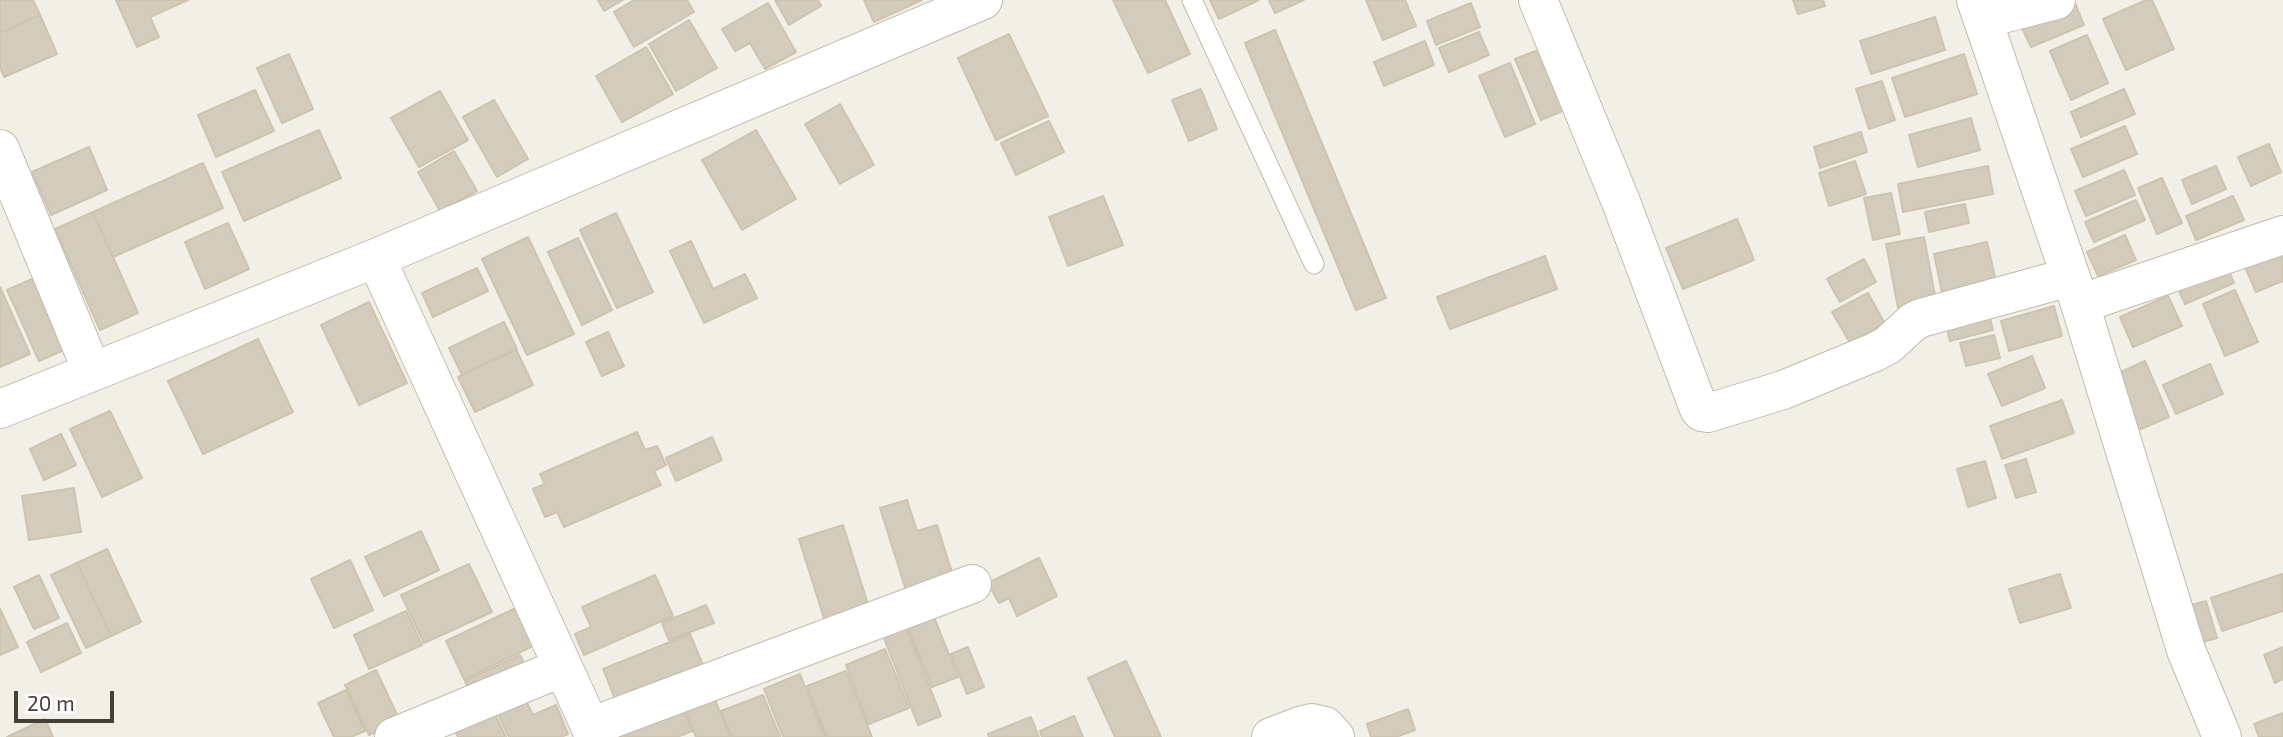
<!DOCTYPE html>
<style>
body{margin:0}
#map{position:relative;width:2283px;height:737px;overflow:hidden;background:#f2f0e6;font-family:"Exo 2",sans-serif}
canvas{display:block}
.scale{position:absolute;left:14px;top:691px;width:100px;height:32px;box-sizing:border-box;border:4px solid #454036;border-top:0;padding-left:9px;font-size:21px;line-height:24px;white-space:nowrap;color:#454036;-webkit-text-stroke:5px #fff;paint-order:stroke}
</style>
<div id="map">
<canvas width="2283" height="737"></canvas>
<div class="scale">20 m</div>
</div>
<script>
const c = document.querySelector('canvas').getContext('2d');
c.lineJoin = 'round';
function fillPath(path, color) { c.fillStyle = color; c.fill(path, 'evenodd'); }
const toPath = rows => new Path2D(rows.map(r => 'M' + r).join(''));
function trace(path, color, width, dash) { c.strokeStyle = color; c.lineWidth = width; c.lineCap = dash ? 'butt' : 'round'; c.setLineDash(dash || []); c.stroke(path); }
const building = toPath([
 [0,0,33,0,40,15,0,33,0,0],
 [116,0,188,0,150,17,159,37,137,47,116,0],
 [598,0,623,0,604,11,598,0],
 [634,0,687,0,694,12,634,47,614,12,634,0],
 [775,0,818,0,821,6,789,25,775,0],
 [864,0,922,0,874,22,864,0],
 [1113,0,1165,0,1190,54,1148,73,1113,0],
 [1210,0,1259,0,1219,19,1210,0],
 [1269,0,1304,0,1275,13,1269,0],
 [1366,0,1405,0,1416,26,1383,40,1366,0],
 [1793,0,1823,0,1825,6,1798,14,1793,0],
 [2146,0,2152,0,2174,49,2126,70,2103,19,2146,0],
 [768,3,796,52,765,69,750,43,735,51,722,29,768,3],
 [1471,3,1480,27,1436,45,1427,21,1471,3],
 [2076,5,2084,25,2031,47,2022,28,2076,5],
 [40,15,57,54,4,77,0,67,0,33,40,15],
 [1935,17,1945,50,1871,74,1860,41,1935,17],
 [689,20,717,68,676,91,649,44,689,20],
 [1275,30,1386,298,1356,310,1245,43,1275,30],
 [1479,32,1489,55,1449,72,1439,48,1479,32],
 [1009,34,1048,116,996,140,958,58,1009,34],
 [2087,35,2108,83,2071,100,2050,51,2087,35],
 [1425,41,1434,65,1384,86,1374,62,1425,41],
 [646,47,673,94,622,122,596,76,646,47],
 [1541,49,1567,109,1541,120,1515,59,1541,49],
 [289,54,313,109,282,123,257,68,289,54],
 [1964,54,1977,94,1905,117,1892,78,1964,54],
 [1510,63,1535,124,1505,137,1479,76,1510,63],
 [1882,81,1895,120,1869,129,1856,89,1882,81],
 [1201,89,1217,129,1189,141,1172,100,1201,89],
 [2124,89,2135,114,2081,137,2071,112,2124,89],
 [255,90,274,131,216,157,198,115,255,90],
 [440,91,468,140,419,167,391,118,440,91],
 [494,100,528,159,497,177,463,117,494,100],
 [840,104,874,165,840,184,805,124,840,104],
 [1971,118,1980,150,1918,167,1909,135,1971,118],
 [1049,121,1064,152,1016,175,1001,143,1049,121],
 [2125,126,2137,154,2083,177,2071,149,2125,126],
 [319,130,341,178,244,221,222,172,319,130],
 [756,130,796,199,742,230,702,160,756,130],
 [1861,132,1867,152,1820,168,1814,147,1861,132],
 [2269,144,2281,172,2251,186,2238,157,2269,144],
 [89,147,107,190,51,215,32,172,89,147],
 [454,151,477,191,440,211,418,172,454,151],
 [1855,161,1866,194,1829,206,1819,173,1855,161],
 [203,163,223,208,113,257,93,212,203,163],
 [1988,166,1993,194,1903,212,1898,184,1988,166],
 [2216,166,2226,189,2192,204,2182,180,2216,166],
 [2124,170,2135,195,2086,216,2075,191,2124,170],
 [2162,178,2182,223,2157,234,2138,188,2162,178],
 [1891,193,1900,234,1873,240,1864,198,1891,193],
 [1103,196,1123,245,1068,266,1049,217,1103,196],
 [2233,196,2244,220,2196,240,2186,216,2233,196],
 [2136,200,2145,220,2094,242,2085,222,2136,200],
 [1965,204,1969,223,1929,232,1925,212,1965,204],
 [93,212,138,313,100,330,55,229,93,212],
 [616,213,653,292,617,308,580,230,616,213],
 [1737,219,1754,260,1683,289,1666,248,1737,219],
 [228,223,249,269,205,289,185,242,228,223],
 [2125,235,2136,260,2098,276,2087,252,2125,235],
 [528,237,574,334,527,355,482,259,528,237],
 [1924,237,1936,301,1898,308,1886,244,1924,237],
 [578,238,612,310,582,325,548,252,578,238],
 [691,241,713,289,745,274,757,298,704,323,670,251,691,241],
 [1987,242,1997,286,1943,297,1934,254,1987,242],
 [2283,244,2283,281,2256,292,2243,262,2283,244],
 [1545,256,1557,289,1450,329,1437,297,1545,256],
 [1864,259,1876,282,1840,302,1827,279,1864,259],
 [2224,260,2234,283,2185,304,2175,282,2224,260],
 [477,268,488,291,433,317,422,293,477,268],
 [39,276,71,347,39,361,7,290,39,276],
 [0,287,30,354,0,367,0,287],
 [2235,290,2258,342,2225,356,2203,304,2235,290],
 [1868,293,1885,324,1850,343,1832,312,1868,293],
 [2168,296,2182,326,2133,347,2120,317,2168,296],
 [369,302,407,383,359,405,321,325,369,302],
 [2054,306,2062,336,2009,351,2001,321,2054,306],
 [1987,307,1993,330,1950,341,1944,317,1987,307],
 [504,322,517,349,462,375,449,348,504,322],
 [608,332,624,366,602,376,586,342,608,332],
 [1994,335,2000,358,1966,366,1960,343,1994,335],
 [258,339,293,412,203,454,168,381,258,339],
 [516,349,533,385,475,412,458,377,516,349],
 [2032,356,2045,388,2002,406,1988,374,2032,356],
 [2145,361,2169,417,2136,431,2112,376,2145,361],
 [2210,364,2223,394,2176,414,2163,385,2210,364],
 [2062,400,2074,433,2002,459,1990,426,2062,400],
 [110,411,142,478,102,497,70,429,110,411],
 [637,432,645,450,657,446,666,465,654,471,661,485,564,527,557,512,545,517,533,489,545,484,540,474,637,432],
 [61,434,76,465,44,480,30,449,61,434],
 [712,437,722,460,676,481,666,458,712,437],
 [2026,459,2036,492,2016,498,2005,465,2026,459],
 [1985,461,1996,498,1968,507,1957,469,1985,461],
 [74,488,81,532,29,540,22,496,74,488],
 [907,500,917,531,937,525,956,585,909,600,880,508,907,500],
 [843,525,872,617,828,631,799,539,843,525],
 [421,531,439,570,384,596,365,557,421,531],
 [107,549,141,622,111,636,77,563,107,549],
 [1039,558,1057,596,1017,616,1009,598,999,603,988,583,1039,558],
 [350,560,373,610,334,628,311,579,350,560],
 [77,563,111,636,86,648,51,575,77,563],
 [469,564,492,612,424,643,401,595,469,564],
 [2060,574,2071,608,2020,623,2009,589,2060,574],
 [2282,574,2283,611,2222,631,2211,598,2282,574],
 [39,575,59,618,34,629,14,587,39,575],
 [655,575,673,616,584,655,575,634,591,627,582,607,655,575],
 [2206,601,2217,638,2191,645,2181,608,2206,601],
 [706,605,714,623,669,640,662,623,706,605],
 [518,607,535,645,464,679,446,641,518,607],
 [0,609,18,647,0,655,0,609],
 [406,611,422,645,369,669,354,635,406,611],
 [932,612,958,677,932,687,906,622,932,612],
 [903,619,941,716,918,725,880,628,903,619],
 [67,623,81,653,41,672,27,642,67,623],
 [690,634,705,670,617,704,603,669,690,634],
 [968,647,984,687,967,694,951,654,968,647],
 [2283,647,2283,679,2275,683,2264,655,2283,647],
 [885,649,909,708,869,724,846,665,885,649],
 [520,655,528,672,473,698,465,681,520,655],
 [1126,661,1161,737,1115,737,1088,678,1126,661],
 [376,670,400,721,369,735,345,685,376,670],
 [846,671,872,737,827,737,807,686,846,671],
 [800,674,825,737,783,737,764,689,800,674],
 [346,690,365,731,351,737,334,737,318,703,346,690],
 [713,695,730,737,696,737,683,706,713,695],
 [763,695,780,737,732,737,721,711,763,695],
 [526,701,533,715,556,705,568,734,561,737,509,737,498,714,526,701],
 [680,702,692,731,677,737,611,737,680,702],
 [1408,709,1415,730,1396,737,1371,737,1367,724,1408,709],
 [493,710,506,737,458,737,453,727,493,710],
 [2283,713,2283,737,2259,737,2254,724,2283,713],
 [1074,716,1083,737,1042,737,1040,731,1074,716],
 [1031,717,1039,737,989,737,988,734,1031,717],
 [45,719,53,737,7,737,45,719]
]);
fillPath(building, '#d3ccbc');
trace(building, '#cdc4b0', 2);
const lane = toPath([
 [1192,0,1314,264]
]);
const street = toPath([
 [1538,0,1621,202,1699,409,1702,412,1708,413,1783,390,1875,352,1888,345,1913,322,1921,318,2070,277],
 [1976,0,2080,304,2186,650,2222,737],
 [1983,19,2056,0],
 [0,149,92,371],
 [376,258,595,737],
 [2080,304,2283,235],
 [0,409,376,258,983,0],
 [590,727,972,584],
 [394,737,563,667],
 [1271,737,1300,726,1312,723,1325,726,1335,737]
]);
trace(lane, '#c0bbac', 21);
trace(street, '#c0bbac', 40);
trace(lane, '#fff', 19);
trace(street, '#fff', 38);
</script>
